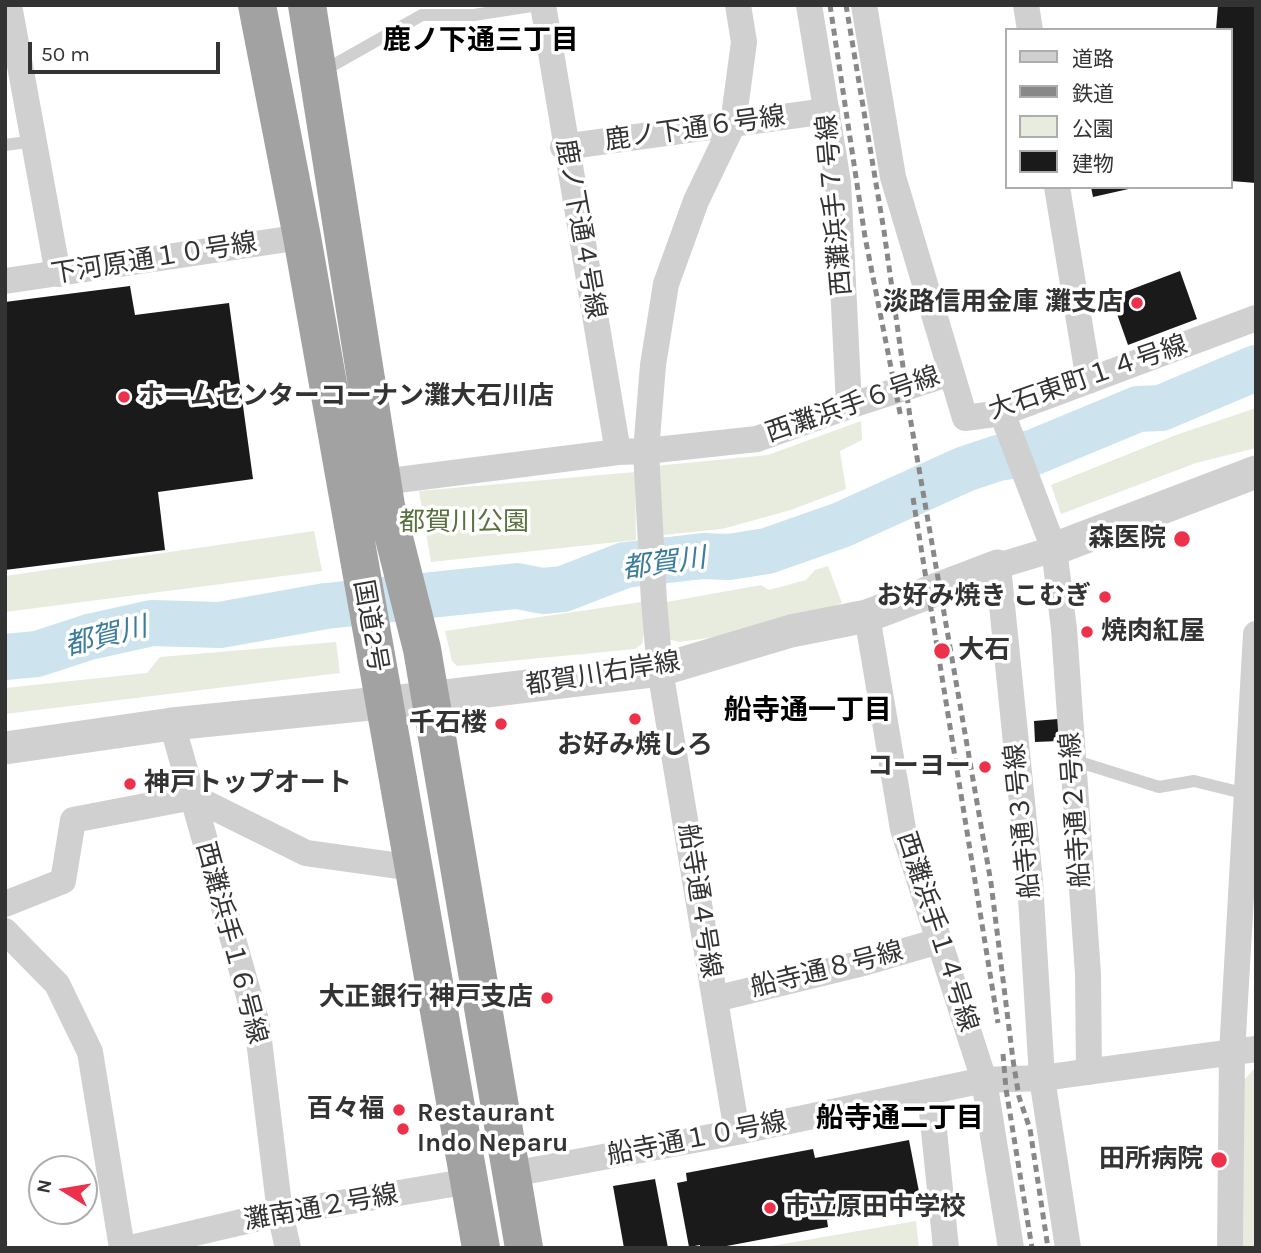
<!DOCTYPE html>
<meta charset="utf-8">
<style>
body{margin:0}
#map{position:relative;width:1261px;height:1253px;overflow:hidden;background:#fff;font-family:Karla,"Noto Sans JP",sans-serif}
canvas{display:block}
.frame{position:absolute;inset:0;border:7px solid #333;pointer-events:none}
.legend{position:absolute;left:1005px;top:28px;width:228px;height:161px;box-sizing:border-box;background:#fff;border:2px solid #adadad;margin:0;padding:9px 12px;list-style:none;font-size:21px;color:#333}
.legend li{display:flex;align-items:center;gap:14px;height:35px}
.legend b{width:35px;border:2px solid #adadad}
.north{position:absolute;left:28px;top:1155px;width:70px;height:70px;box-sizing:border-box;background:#fff;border:2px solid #adadad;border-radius:50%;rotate:281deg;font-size:19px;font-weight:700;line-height:28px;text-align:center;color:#333}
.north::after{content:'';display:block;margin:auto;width:24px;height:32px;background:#ee314b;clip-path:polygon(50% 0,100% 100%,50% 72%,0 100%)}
.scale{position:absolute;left:28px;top:42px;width:192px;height:32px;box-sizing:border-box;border:4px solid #333;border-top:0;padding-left:9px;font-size:21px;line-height:24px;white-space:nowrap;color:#333;-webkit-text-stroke:5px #fff;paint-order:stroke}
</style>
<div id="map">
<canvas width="1261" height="1253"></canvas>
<div class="frame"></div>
<ul class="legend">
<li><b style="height:9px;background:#d0d0d0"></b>道路</li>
<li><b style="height:9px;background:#888"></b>鉄道</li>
<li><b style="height:19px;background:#e7ecde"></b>公園</li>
<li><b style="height:19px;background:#1a1a1a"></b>建物</li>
</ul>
<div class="north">N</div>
<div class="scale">50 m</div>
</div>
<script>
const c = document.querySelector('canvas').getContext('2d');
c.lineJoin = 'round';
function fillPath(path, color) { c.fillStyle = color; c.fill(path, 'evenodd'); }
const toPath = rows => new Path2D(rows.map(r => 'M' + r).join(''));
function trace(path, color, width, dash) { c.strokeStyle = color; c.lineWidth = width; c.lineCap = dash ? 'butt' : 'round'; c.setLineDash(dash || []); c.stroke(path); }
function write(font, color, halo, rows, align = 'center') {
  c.font = font + ' Karla,"Noto Sans JP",sans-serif'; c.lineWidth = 7; c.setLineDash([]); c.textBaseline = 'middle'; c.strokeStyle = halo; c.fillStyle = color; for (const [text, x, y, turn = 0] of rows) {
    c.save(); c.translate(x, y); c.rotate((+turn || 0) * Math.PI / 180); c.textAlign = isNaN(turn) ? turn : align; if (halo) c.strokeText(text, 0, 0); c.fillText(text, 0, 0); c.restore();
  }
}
fillPath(toPath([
 [1256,408,1256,448,1196,463,1061,514,1051,485,1176,435],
 [861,421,862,440,840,451,846,489,791,510,722,529,662,535,655,466,768,455],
 [635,472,636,540,431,562,419,491],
 [314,531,322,571,5,612,5,576],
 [828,566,842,603,811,615,737,634,679,642,668,639,661,603,761,585,769,590,806,580,815,570],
 [641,602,644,633,642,644,635,649,457,666,452,661,445,631],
 [336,642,340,673,5,714,5,688,147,673,160,657],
 [1256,1067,1256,1248,1243,1248,1244,1080],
 [916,1221,919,1248,760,1248]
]), '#e7ecde');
trace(toPath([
 [5,657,37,654,89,637,152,623,220,625,326,606,517,586,543,591,563,589,625,565,703,556,729,557,767,551,841,525,965,469,998,458,1032,453,1138,409,1161,408,1256,368]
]), '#cde4ef', 46);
fillPath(toPath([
 [1218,5,1256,5,1256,183,1231,181,1231,30,1216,30],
 [1091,187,1133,187,1133,188,1093,197],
 [1180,271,1197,319,1128,345,1111,297],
 [130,286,135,315,229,303,253,479,158,492,165,550,5,570,5,302],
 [1058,719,1059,741,1035,742,1034,721],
 [909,1140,921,1202,827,1220,828,1227,716,1248,700,1248,700,1245,689,1247,677,1183,687,1181,686,1173,813,1149,815,1158],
 [655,1179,668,1248,624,1248,613,1186]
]), '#1a1a1a');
trace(toPath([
 [321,72,422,15,474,15,538,5],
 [5,145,34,141],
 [1073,760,1159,787,1194,781,1247,794]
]), '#d0d0d0', 12);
trace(toPath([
 [9,5,58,274],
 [543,5,618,452],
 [809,5,838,182,849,406],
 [864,5,893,177,965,418,1002,413,1256,318],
 [1026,5,1030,30],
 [563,147,827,111],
 [1057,187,1089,381],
 [5,281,302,237],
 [1002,413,1054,549,1064,629,1088,974,1089,1072],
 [382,482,618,452,646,451,757,439,849,406,951,373],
 [1054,549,998,566,1030,881,1042,1078,1068,1248],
 [867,616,903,829,984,1080,1011,1248],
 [172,724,257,1024,280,1213,288,1248],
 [5,904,63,881,73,820,193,797,306,853,414,868],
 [5,931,57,984,90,1052,122,1248],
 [715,999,863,963,939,941],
 [930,1092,946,1248],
 [737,1132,660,670,654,602,646,451,653,365,666,284,696,201,733,124,744,42,738,5],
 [512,1174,737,1132,984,1080,1042,1078,1256,1049],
 [131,1248,280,1213,470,1181],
 [1230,1248,1232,1053,1256,634]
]), '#d0d0d0', 26);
trace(toPath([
 [1054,549,1256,472],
 [5,748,172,724,429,698,660,670,791,631,867,616,998,566]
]), '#d0d0d0', 33);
trace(toPath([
 [257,5,302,237,481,1248],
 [307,5,386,506,422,649,524,1248]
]), '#a2a2a2', 38);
trace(toPath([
 [830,5,865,237,901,418],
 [846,5,884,231,910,417,991,883,1013,1060,1019,1097,1030,1129,1048,1248],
 [913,498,998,1023],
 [1003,1054,1006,1089,1032,1248]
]), '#888', 5, [7, 5]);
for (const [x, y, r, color] of [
 [1137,303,7,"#ee314b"],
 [124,397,7,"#ee314b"],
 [1182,539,9,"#ee314b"],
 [1105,597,7,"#ee314b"],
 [1087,632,7,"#ee314b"],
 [942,651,9,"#ee314b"],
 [635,719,7,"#ee314b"],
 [501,724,7,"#ee314b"],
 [985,767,7,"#ee314b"],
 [130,784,7,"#ee314b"],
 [547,998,7,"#ee314b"],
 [399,1110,7,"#ee314b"],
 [403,1129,7,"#ee314b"],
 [1219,1160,9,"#ee314b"],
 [770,1208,7,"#ee314b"]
]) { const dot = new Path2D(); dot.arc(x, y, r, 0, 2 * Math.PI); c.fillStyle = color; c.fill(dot); trace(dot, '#fff', 2.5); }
write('26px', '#333', '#fff', [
 ["鹿ノ下通６号線",695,129,-8],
 ["西灘浜手７号線",835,205,-95],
 ["鹿ノ下通４号線",580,229,80],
 ["下河原通１０号線",154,259,-9],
 ["大石東町１４号線",1088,378,-19],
 ["西灘浜手６号線",853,405,-19],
 ["国道2号",370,626,80],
 ["都賀川右岸線",603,674,-9],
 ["船寺通２号線",1076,810,-94],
 ["船寺通３号線",1023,821,-96],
 ["船寺通４号線",699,901,81],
 ["西灘浜手１４号線",937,932,72],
 ["西灘浜手１６号線",231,943,75],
 ["船寺通８号線",827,970,-14],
 ["船寺通１０号線",697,1139,-11],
 ["灘南通２号線",321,1208,-10]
]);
write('bold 26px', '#333', '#fff', [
 ["淡路信用金庫 灘支店",1123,303],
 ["ホームセンターコーナン灘大石川店",138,397,"left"],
 ["森医院",1166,539],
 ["お好み焼き こむぎ",1091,597],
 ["焼肉紅屋",1101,632,"left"],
 ["大石",958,651,"left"],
 ["千石楼",487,724],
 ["お好み焼しろ",635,746,"center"],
 ["コーヨー",971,767],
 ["神戸トップオート",144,784,"left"],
 ["大正銀行 神戸支店",533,998],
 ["百々福",385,1110],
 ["Restaurant",417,1114,"left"],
 ["Indo Neparu",417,1144,"left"],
 ["田所病院",1203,1160],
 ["市立原田中学校",784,1208,"left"]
], 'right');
write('26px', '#59723d', '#fff', [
 ["都賀川公園",464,523]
]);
write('bold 28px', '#000', '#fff', [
 ["鹿ノ下通三丁目",481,41],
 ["船寺通一丁目",808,711],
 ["船寺通二丁目",900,1119]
]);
write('italic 28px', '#3b7c9b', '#fff', [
 ["都賀川",664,564,-8],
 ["都賀川",106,637,-14]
]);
</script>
